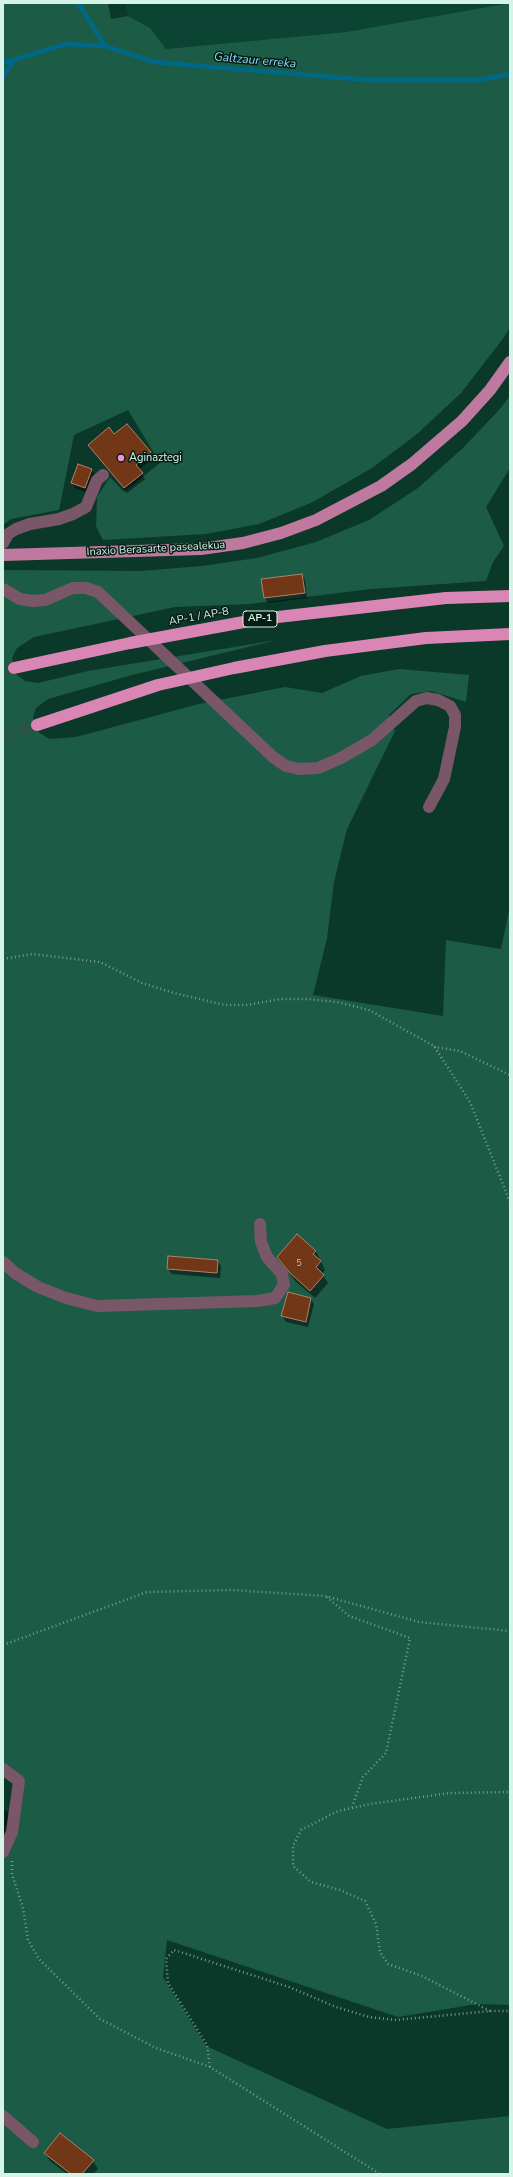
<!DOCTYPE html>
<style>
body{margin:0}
#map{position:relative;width:513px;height:2177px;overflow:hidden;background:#0a392a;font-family:"Nunito Sans",sans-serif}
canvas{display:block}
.frame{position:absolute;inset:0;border:4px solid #d5f3e6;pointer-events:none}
</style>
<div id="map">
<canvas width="513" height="2177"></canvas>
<div class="frame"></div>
</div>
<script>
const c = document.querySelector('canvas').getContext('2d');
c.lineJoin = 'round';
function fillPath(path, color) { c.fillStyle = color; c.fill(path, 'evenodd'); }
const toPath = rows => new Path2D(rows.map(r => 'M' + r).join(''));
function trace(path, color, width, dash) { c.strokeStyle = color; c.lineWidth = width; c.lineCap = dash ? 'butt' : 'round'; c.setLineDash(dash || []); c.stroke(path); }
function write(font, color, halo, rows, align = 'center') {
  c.font = font + ' "Nunito Sans",sans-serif'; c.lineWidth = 3; c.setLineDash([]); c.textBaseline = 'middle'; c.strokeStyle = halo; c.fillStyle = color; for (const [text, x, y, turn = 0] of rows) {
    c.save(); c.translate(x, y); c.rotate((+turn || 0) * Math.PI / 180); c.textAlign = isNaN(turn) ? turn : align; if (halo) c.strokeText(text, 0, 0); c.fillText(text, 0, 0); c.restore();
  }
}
fillPath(toPath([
 [125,3,510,3,346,32,166,49,150,28,128,16]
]), '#0b4432');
fillPath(toPath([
 [3,3,108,3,111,19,128,16,150,28,166,49,346,32,510,3,510,327,505,336,461,393,417,434,372,468,313,502,259,524,206,534,103,540,96,526,97,497,110,477,124,492,160,463,128,410,74,435,59,510,11,519,3,525],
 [510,396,510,468,486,507,504,546,493,562,486,581,371,589,249,604,175,607,34,637,17,648,12,658,15,673,25,681,38,683,88,671,277,640,132,675,48,699,36,708,33,717,37,731,49,739,76,737,199,704,285,687,322,693,361,676,399,669,469,675,466,702,431,691,411,694,389,715,395,731,347,829,334,882,327,938,313,995,443,1016,446,940,501,949,510,906,510,2005,477,2004,398,2017,167,1940,163,1977,206,2046,387,2129,510,2116,510,2174,3,2174,3,1849,13,1784,3,1777,3,570,141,571,202,566,257,558,316,542,369,520,418,488,463,448,499,410]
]), '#1c5c46');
fillPath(toPath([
 [127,425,153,458,139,470,145,479,127,493,93,450],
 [79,465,92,470,95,476,88,493,75,488,72,483],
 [302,575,305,580,307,598,268,603,265,598,263,580],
 [297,1235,316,1251,325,1270,322,1274,328,1283,315,1298,295,1281,278,1257],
 [217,1260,221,1266,220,1278,172,1274,168,1269],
 [311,1299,314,1304,308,1327,286,1322,282,1316],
 [3,1810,7,1811,11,1819,3,1851],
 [45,2153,93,2161,98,2169,93,2174,67,2174,50,2161]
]), '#0007');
trace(toPath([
 [78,3,105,46],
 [3,63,66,44,105,46,154,62,368,80,478,80,510,74],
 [3,76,14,61]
]), '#006887', 4.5);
const building = toPath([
 [127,424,151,452,136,465,143,473,124,488,88,445,109,427,114,434,127,424],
 [78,464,92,469,85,488,71,483,78,464],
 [302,574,305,593,264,598,261,579,302,574],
 [297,1234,316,1251,313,1254,321,1261,316,1267,324,1275,310,1291,289,1272,277,1257,297,1234],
 [168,1256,218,1260,217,1273,167,1269,168,1256],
 [288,1292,311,1298,306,1322,281,1316,288,1292],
 [60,2133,94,2160,82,2174,71,2174,44,2153,60,2133]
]);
fillPath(building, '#723717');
trace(building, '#b28068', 1);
trace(toPath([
 [3,671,14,668],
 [3,737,37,725]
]), '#285546', 12, [12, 6]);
trace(toPath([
 [3,959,32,954,100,962,142,983,174,993,225,1005,247,1005,280,999,307,999,337,1002,369,1010,434,1046,470,1102,510,1202],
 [434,1047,460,1051,510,1075],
 [327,1597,349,1616,410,1638,386,1753,363,1777,352,1807],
 [3,1645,147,1592,232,1590,325,1596,419,1622,510,1631],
 [12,1861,12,1874,23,1908,28,1940,39,1959,100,2019,156,2048,210,2067,380,2174],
 [490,2011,422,1976,388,1964,380,1952,376,1924,365,1901,340,1890,311,1882,293,1866,293,1846,301,1830,338,1811,370,1804,450,1793,510,1792],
 [210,2067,207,2045,168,1983,166,1959,174,1950,289,1987,336,2007,369,2017,396,2020,490,2011,510,2011]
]), '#779d8f', 2.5, [1, 3]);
trace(toPath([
 [3,543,8,534,16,529,30,524,59,519,73,514,86,507,97,480,103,475],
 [3,589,20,599,33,601,45,600,73,588,86,588,98,592,273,757,286,766,299,769,318,768,341,758,372,740,416,701,427,698,438,700,450,706,455,715,455,727,444,779,429,807],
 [3,1262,15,1273,38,1287,66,1298,97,1306,258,1301,275,1298,284,1285,282,1274,267,1257,261,1242,260,1224],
 [3,1769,19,1781,12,1832,3,1852],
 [3,2116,33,2142]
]), '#795668', 12);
trace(toPath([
 [3,555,201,549,243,543,281,533,316,520,381,486,412,464,462,421,490,390,510,362]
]), '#bf799e', 12);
trace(toPath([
 [14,668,130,643,260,619,446,598,510,596],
 [37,725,158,685,234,668,325,651,426,638,510,634]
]), '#da86b4', 12);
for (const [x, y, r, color] of [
 [121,458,4,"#f98fca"]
]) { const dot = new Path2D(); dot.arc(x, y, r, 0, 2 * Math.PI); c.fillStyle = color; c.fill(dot); trace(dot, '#051d15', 1.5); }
write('9px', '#bcc4b2', null, [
 ["5",299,1264]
]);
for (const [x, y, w] of [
 [260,619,34]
]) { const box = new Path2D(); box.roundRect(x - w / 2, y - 8, w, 16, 3); c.fillStyle = '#051d15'; c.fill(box); trace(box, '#d5f3e6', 1); }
write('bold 10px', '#d5f3e6', null, [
 ["AP-1",260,619]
]);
write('11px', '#d5f3e6', '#051d15', [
 ["Aginaztegi",129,458]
], 'left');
write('11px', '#d5f3e6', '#051d15', [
 ["Inaxio Berasarte pasealekua",156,549,-3],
 ["AP-1 / AP-8",199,617,-10]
]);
write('italic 12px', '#8edbfb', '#051d15', [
 ["Galtzaur erreka",255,61,5]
]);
</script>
